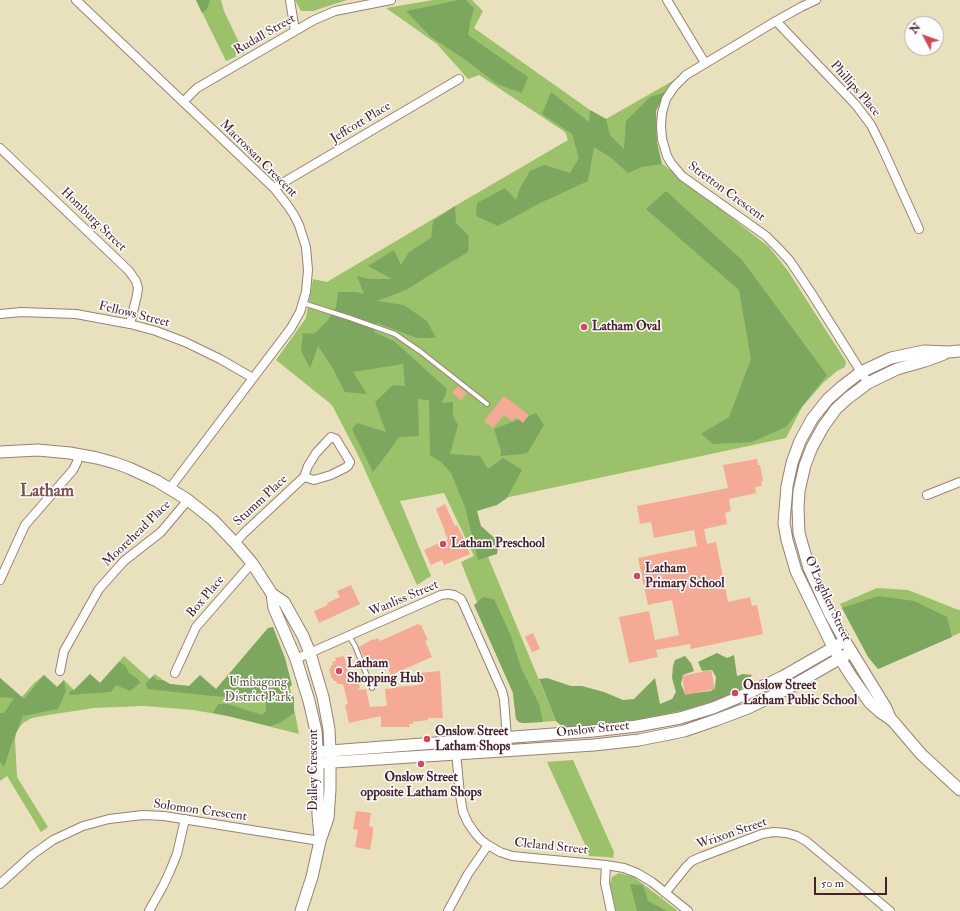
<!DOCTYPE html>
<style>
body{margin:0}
#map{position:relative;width:960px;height:911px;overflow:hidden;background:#e9e1bd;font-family:"IM FELL Double Pica",serif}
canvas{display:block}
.north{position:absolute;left:904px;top:16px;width:40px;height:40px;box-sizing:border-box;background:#fff;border:1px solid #b7a5aa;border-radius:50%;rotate:311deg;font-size:11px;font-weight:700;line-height:16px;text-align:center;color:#4a1f2b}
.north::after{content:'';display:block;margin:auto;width:14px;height:18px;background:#d1495b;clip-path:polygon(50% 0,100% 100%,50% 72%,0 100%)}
.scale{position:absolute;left:814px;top:877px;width:73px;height:18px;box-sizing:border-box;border:2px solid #4a1f2b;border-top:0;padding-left:5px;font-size:12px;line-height:14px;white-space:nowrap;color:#4a1f2b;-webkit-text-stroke:3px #fff;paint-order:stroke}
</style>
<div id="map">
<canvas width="960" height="911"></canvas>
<div class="north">N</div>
<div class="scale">50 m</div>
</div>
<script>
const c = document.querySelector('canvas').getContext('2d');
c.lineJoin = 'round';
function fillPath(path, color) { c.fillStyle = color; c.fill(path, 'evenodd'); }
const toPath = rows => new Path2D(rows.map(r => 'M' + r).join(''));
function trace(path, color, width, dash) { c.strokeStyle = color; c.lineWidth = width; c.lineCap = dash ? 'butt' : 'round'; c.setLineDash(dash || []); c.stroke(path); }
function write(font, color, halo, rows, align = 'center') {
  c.font = font + ' "IM FELL Double Pica",serif'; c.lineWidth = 3; c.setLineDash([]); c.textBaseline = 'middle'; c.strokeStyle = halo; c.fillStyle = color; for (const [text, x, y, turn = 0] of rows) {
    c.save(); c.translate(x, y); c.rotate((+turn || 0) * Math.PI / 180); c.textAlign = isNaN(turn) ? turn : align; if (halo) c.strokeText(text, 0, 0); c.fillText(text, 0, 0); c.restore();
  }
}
fillPath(toPath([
 [196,0,221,0,224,11,244,53,226,61],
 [295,0,347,0,313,11,301,11],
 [433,0,472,0,483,11,474,28,590,110,606,119,676,79,652,111,660,162,769,247,788,271,845,360,846,363,845,367,837,371,823,383,802,407,786,438,467,506,556,721,523,723,519,722,516,719,513,693,461,562,474,556,444,493,400,501,431,576,417,585,359,457,332,405,276,360,306,318,313,279,327,282,455,206,568,140,565,132,479,75,468,79,437,44,386,8],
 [877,588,908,590,956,609,960,610,960,633,878,669,858,638,840,604],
 [124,656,150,679,155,674,163,680,170,684,189,686,200,675,215,690,287,672,299,734,228,716,193,710,144,706,94,708,48,715,32,718,23,723,19,728,16,733,15,740,17,777,48,827,41,832,7,776,0,781,0,678,22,697,34,683,44,675,57,687,64,680,74,690,90,674,100,683],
 [573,760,614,852,613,858,607,857,589,856,586,850,587,849,547,762],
 [619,873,634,877,678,911,616,911,610,884,612,877]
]), '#9cc16b');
fillPath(toPath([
 [196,0,210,0,207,9,202,13],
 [459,0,466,0,474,8,470,23,468,35,528,77,522,93,497,84,467,61,431,37,406,11],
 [551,92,589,122,590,110,606,119,610,135,624,149,626,121,650,97,666,92,656,111,657,142,662,164,642,167,628,173,610,157,594,147,588,181,538,204,498,226,476,216,477,203,505,188,516,200,520,188,530,171,544,165,570,173,579,158,572,134,542,114],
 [666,191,742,260,827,375,786,427,752,442,713,444,701,434,729,417,751,359,739,290,646,209],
 [455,206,456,223,469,236,468,252,441,268,406,290,377,301,404,305,427,321,436,338,417,338,377,323,374,332,394,341,447,389,445,396,441,403,453,402,453,416,458,425,450,454,480,456,488,469,503,458,522,470,507,498,497,505,477,511,481,526,499,542,497,554,478,560,465,507,451,473,441,462,430,455,429,400,418,399,419,436,399,437,390,450,373,472,352,429,357,423,386,432,375,402,393,385,405,386,403,364,353,372,367,394,345,392,332,367,318,346,310,368,301,351,303,333,314,334,328,320,336,307,338,292,355,292,364,294,357,276,370,279,392,279,368,266,394,250,401,265,409,252,431,238,433,221],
 [536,413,544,425,528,452,523,454,500,456,501,451,494,429],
 [879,596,914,601,947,617,952,637,878,669,868,657,842,608],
 [483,597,494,599,511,636,521,668,539,704,543,722,523,723,519,722,516,719,513,693,474,605],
 [273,627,285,658,292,685,275,700,280,700,289,693,294,697,294,713,280,723,270,726,228,716,213,713,218,704,228,704,262,715,266,711,266,699,212,696,147,689,146,683,153,676,157,680,163,680,170,684,189,686,200,675,216,689,268,628],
 [717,653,727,658,734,655,737,676,743,674,752,675,739,692,711,702,681,711,614,724,565,729,556,721,539,679,547,678,571,686,582,686,604,692,623,700,634,699,655,678,660,704,672,699,676,692,672,678,673,666,675,660,685,656,691,663,694,671,683,675,681,684,685,694,711,691,715,687,716,677,712,670,702,671,698,662],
 [119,662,125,665,129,673,138,679,140,683,130,691,116,685,111,692,69,695,70,691,74,690,90,674,100,683],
 [44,675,57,687,64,680,66,691,58,709,23,716,11,746,4,767,0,762,0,713,4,713,14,698,0,697,0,678,24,699],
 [630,884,643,885,648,901,667,911,637,911]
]), '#7da75f');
fillPath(toPath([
 [458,386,467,393,461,400,452,393],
 [504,396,529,415,523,423,516,417,512,421,504,415,493,428,484,421],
 [757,459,758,465,760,465,763,481,761,482,762,486,755,487,756,493,729,499,731,511,725,513,727,524,704,529,707,544,716,542,728,602,750,597,752,606,757,605,763,634,691,649,690,644,656,650,658,657,629,663,619,617,649,611,655,640,679,635,672,600,648,605,638,558,697,546,694,530,654,538,651,522,640,524,637,506,728,488,723,465],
 [445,504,455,526,457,525,461,533,470,554,444,565,442,560,431,565,424,550,448,539,444,531,445,531,436,509],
 [351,585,360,604,319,623,314,611,328,605,327,603,340,597,337,591],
 [418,624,419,625,421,625,428,640,425,641,432,657,391,675,385,661,371,668,366,656,364,657,359,647,373,639,374,640,378,638,380,641],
 [533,633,540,649,532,652,525,637],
 [344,656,349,674,356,673,360,688,357,690,366,689,370,707,387,706,385,689,396,688,396,687,420,685,419,673,440,671,443,718,428,718,428,720,413,722,413,724,409,724,410,727,381,727,381,716,349,723,345,705,348,704,343,684,341,685,341,684,337,684,336,681,334,681,333,679,332,679,329,669,331,668,331,665,333,665,332,662,336,661,335,658],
 [711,670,715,689,685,695,682,676],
 [356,811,371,813,369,826,373,827,373,832,370,850,355,847,358,830,353,829]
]), '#f4aa95');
const lane = toPath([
 [303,303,350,318,395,334,421,352,487,404],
 [349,636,355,646,372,688]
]);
const street = toPath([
 [76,0,274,188,288,206,294,215,299,225,306,247,308,270,306,292,300,312,291,328,170,488],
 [290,0,295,31],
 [667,0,705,63],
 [816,0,801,7,776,21,686,75,674,87,666,99,662,113,661,126,662,139,667,156,671,163,682,176,766,236,778,248,790,261,810,291,868,383],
 [776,21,856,105,871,125,882,147,919,229],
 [183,102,197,88,314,20,335,11,391,0],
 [0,148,129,271,136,281,138,288,137,295,130,324],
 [274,188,459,79],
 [0,314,21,312,76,314,130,324,156,331,185,342,220,359,253,378],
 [927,495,960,482],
 [235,543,244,533,304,477,308,466,316,453,331,437,336,439,350,462,348,466,345,468,331,475,314,480,304,477],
 [0,580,25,525,73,470,77,462,79,454],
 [296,659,441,595,448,594,454,595,461,599,464,605,502,691,504,699,508,751],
 [60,671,64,651,99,589,124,561,161,532,188,500],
 [175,673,196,627,252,563],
 [455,741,460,795,463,812,468,823,475,833,481,840,488,845,500,852,512,856,606,865,624,868,637,873,652,882,688,911],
 [606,865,605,883,611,911],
 [0,884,32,855,53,840,83,826,109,819,143,815,164,816,320,841],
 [665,893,686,867,692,861,701,857,762,834,774,832,786,833,797,836,806,841,890,911],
 [149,911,163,886,170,871,177,854,185,819],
 [448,911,468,874,488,845]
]);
const secondary = toPath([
 [960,351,948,352,924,351,891,358,861,372,844,385,828,399,812,419,800,441,792,463,787,486,784,523,787,540,796,571,833,647,851,676,870,703,880,712,892,720,921,754,960,790],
 [0,452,38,450,70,453,97,458,115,463,129,468,157,481,188,500,213,520,235,543,252,563,272,594,284,602,303,636,310,653,323,697,329,729,330,751,330,789,328,818,320,841,312,877,301,911],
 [272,594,274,608,296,659,309,701,316,731,318,763,318,815,320,836],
 [891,720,886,708,845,641,829,612,809,568,799,533,798,508,799,491,805,465,812,447,823,427,836,409,848,398,868,383,897,369,925,361,944,354],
 [317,752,593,731,637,726,680,718,713,708,744,695,784,676,845,641],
 [318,763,594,745,639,740,684,731,716,720,748,708,787,689,851,652]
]);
trace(lane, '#9a8074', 6);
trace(street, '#9a8074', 10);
trace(secondary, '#9a8074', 13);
trace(lane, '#fff', 4);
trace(street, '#fff', 8);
trace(secondary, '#fff', 11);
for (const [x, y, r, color] of [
 [584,327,4,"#d1495b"],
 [443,544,4,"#d1495b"],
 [637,576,4,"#d1495b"],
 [339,671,4,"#d1495b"],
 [735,693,4,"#d1495b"],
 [427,739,4,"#d1495b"],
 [421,764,4,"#d1495b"]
]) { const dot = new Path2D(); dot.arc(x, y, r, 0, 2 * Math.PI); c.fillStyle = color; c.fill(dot); trace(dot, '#fff', 1.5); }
write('13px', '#4a1f2b', '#fff', [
 ["Rudall Street",265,35,-30],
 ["Phillips Place",855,89,49],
 ["Jeffcott Place",361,123,-31],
 ["Macrossan Crescent",258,159,45],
 ["Stretton Crescent",726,192,36],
 ["Homburg Street",93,220,44],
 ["Fellows Street",134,315,14],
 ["Stumm Place",261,501,-43],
 ["Moorehead Place",137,534,-44],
 ["Box Place",206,597,-50],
 ["Wanliss Street",404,599,-23],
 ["O'Loghlen Street",827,599,65],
 ["Onslow Street",593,730,-6],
 ["Dalley Crescent",314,770,-90],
 ["Solomon Crescent",200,811,8],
 ["Wrixon Street",732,834,-19],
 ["Cleland Street",551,847,6]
]);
write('bold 13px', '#4a1f2b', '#fff', [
 ["Latham Oval",592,327],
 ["Latham Preschool",451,544],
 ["Latham",645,569],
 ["Primary School",645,584],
 ["Latham",347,664],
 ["Shopping Hub",347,679],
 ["Onslow Street",743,686],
 ["Latham Public School",743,701],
 ["Onslow Street",435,732],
 ["Latham Shops",435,747],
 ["Onslow Street",421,778,"center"],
 ["opposite Latham Shops",421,793,"center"]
], 'left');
write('13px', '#675841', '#fff', [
 ["Umbagong",258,683],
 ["District Park",258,698]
]);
write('bold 17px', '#865050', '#fff', [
 ["Latham",47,492]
]);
</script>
